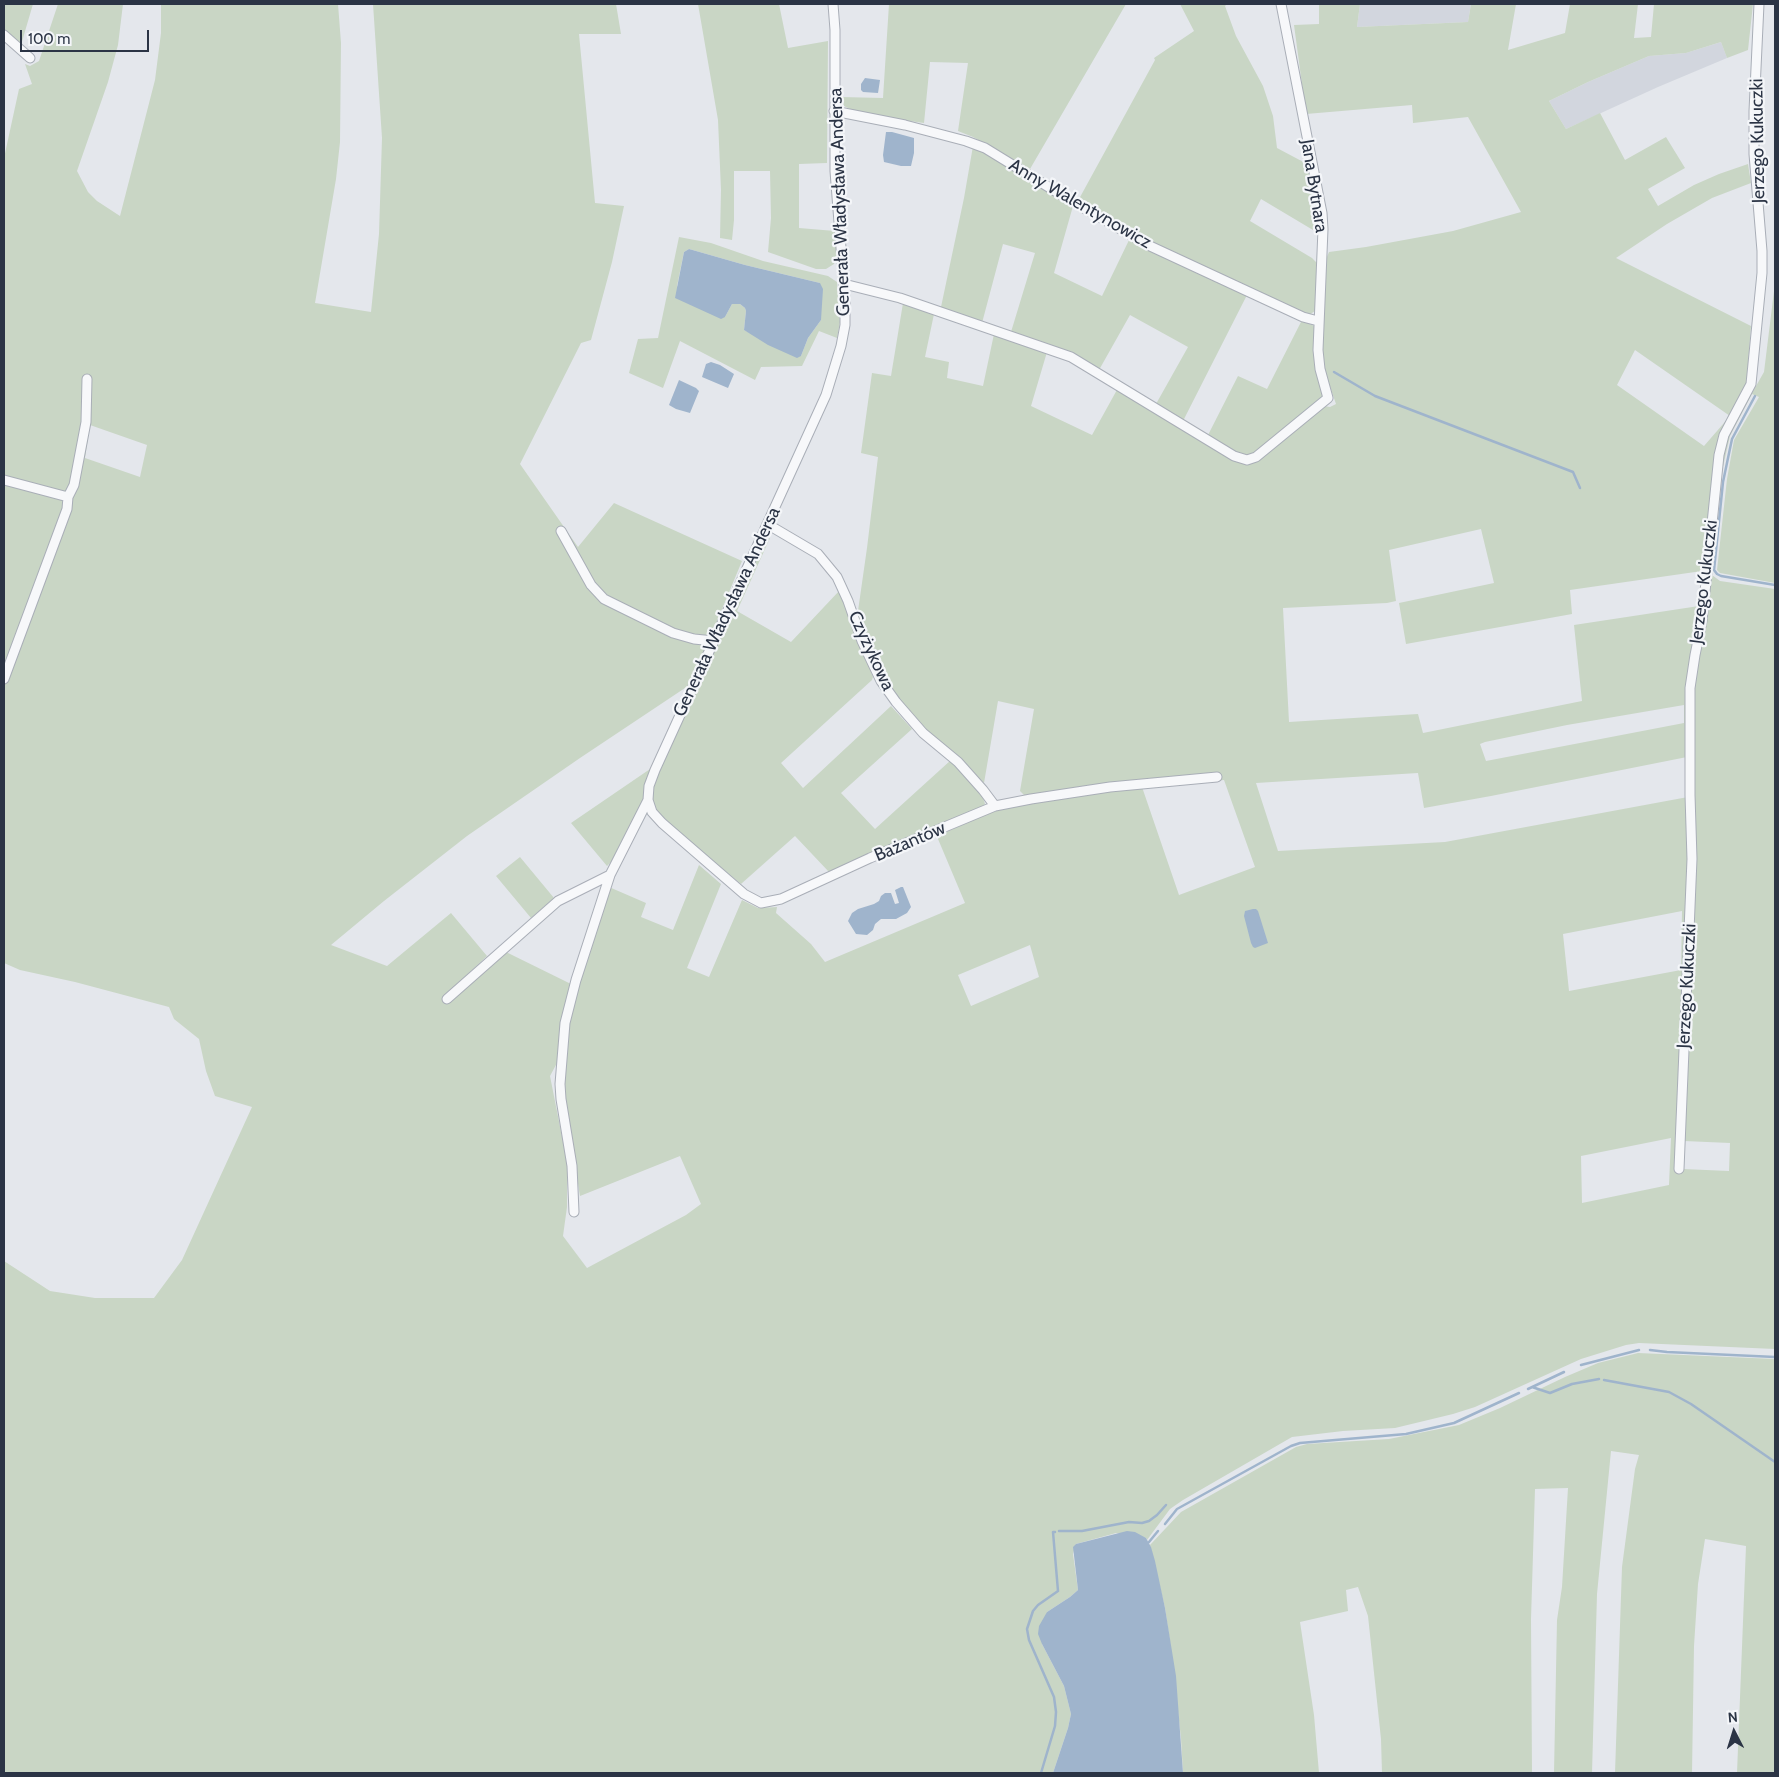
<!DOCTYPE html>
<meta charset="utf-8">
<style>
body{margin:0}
#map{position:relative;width:1779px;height:1777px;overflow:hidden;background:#e4e7ec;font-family:Cabin,sans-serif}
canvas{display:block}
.frame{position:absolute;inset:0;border:5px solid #2b3445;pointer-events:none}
.north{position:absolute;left:1709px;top:1707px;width:50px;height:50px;-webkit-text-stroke:4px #f4f6f9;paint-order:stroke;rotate:355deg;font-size:14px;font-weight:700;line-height:20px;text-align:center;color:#2b3445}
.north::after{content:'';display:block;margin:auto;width:18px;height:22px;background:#2b3445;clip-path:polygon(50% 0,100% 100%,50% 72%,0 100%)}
.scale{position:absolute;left:20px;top:30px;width:129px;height:22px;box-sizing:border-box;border:2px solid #2b3445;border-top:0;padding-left:6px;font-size:15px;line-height:18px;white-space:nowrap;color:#2b3445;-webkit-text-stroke:4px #f4f6f9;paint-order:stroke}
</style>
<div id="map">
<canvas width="1779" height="1777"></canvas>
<div class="frame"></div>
<div class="north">N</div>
<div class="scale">100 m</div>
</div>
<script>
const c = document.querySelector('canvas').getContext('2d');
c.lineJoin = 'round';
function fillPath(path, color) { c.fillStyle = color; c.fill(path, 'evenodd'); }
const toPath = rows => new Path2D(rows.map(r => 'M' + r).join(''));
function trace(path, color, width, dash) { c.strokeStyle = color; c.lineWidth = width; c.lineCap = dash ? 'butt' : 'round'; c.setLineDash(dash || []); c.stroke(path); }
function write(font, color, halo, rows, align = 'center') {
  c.font = font + ' Cabin,sans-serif'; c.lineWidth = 4.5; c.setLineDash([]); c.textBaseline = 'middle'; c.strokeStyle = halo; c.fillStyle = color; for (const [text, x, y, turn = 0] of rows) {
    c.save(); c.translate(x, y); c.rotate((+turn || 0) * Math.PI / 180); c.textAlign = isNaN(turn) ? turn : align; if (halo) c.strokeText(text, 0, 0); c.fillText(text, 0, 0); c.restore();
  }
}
fillPath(toPath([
 [1360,4,1471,4,1468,22,1357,27],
 [1721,42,1727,58,1658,87,1566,129,1549,101,1588,82,1649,56,1686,53]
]), '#d2d6de');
fillPath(toPath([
 [4,4,33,4,21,45,4,30],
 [58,4,123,4,118,45,108,82,77,171,88,192,97,201,120,216,155,80,161,33,161,4,338,4,341,43,340,142,336,179,315,303,371,312,379,234,382,138,373,4,616,4,621,34,579,34,595,203,624,206,612,262,591,340,581,343,520,464,578,547,614,503,742,561,691,684,580,758,467,836,384,901,331,945,387,966,451,913,487,956,446,995,506,952,571,984,557,1063,550,1076,567,1162,567,1207,563,1236,587,1268,686,1215,701,1204,680,1156,580,1196,562,1087,570,1009,609,887,646,903,641,917,673,930,699,865,721,884,687,968,709,977,742,900,758,908,777,907,776,913,811,944,825,962,965,903,938,839,940,835,979,817,1001,809,1027,803,1024,795,1020,791,1034,709,998,701,984,783,954,753,928,731,900,701,876,662,857,618,867,548,878,457,861,453,872,373,891,376,903,303,934,314,925,357,949,362,947,378,983,386,994,334,1047,352,1031,406,1092,435,1118,388,1242,462,1324,406,1330,407,1336,404,1321,360,1324,264,1329,252,1366,247,1453,231,1521,212,1468,117,1413,123,1412,105,1306,114,1294,25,1319,24,1319,4,1360,4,1357,27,1468,22,1471,4,1516,4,1508,50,1565,33,1570,4,1638,4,1634,38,1651,37,1654,4,1753,4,1748,50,1727,58,1721,42,1686,53,1649,56,1588,82,1549,101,1566,129,1600,113,1625,160,1666,137,1685,168,1648,189,1658,206,1694,185,1719,174,1748,164,1751,183,1712,198,1667,224,1616,258,1751,326,1746,390,1752,393,1764,372,1775,283,1775,583,1720,573,1717,570,1727,479,1734,440,1759,397,1752,394,1730,436,1727,449,1720,480,1711,570,1712,575,1720,581,1775,589,1775,1349,1639,1343,1626,1345,1581,1359,1475,1407,1453,1414,1395,1428,1343,1431,1292,1437,1183,1500,1170,1509,1147,1540,1146,1538,1116,1533,1076,1544,1073,1554,1078,1590,1070,1597,1047,1612,1042,1644,1064,1686,1071,1714,1068,1728,1053,1773,4,1773,4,1261,50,1291,95,1298,154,1298,182,1260,252,1107,215,1096,206,1071,199,1039,174,1019,169,1007,75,982,20,970,4,963,4,158,19,89,32,84,25,64,30,66,39,61],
 [1635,350,1730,416,1704,446,1617,385],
 [90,425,147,445,140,477,85,458],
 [1481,529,1494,583,1399,603,1406,644,1572,614,1570,590,1702,571,1699,606,1574,625,1582,701,1423,733,1418,714,1289,722,1283,608,1387,603,1396,601,1389,550],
 [1684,705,1684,723,1486,761,1480,744,1485,742,1567,725],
 [1687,757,1688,797,1445,842,1278,851,1256,783,1418,773,1424,808,1491,796],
 [1224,780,1255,867,1179,895,1142,787],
 [1682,911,1681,970,1569,991,1563,934],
 [1030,945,1039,977,971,1006,958,975],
 [1671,1138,1669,1185,1582,1203,1581,1156],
 [1684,1141,1730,1143,1729,1171,1683,1169],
 [698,4,779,4,788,48,828,41,827,163,799,164,799,228,835,231,837,254,834,264,826,269,816,269,768,252,771,218,770,171,734,171,734,220,732,240,720,238,721,190,718,120],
 [889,4,1126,4,1030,169,973,137,958,131,968,63,930,62,924,123,881,117,856,112,844,106,841,97,883,98],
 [1180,4,1227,4,1225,6,1236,36,1263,86,1273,116,1277,148,1309,165,1317,204,1313,230,1261,199,1250,221,1312,258,1318,264,1315,311,1309,315,1304,315,1144,239,1079,199,1155,60,1154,58,1194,31],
 [973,146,1073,206,1054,273,1102,296,1130,238,1247,295,1183,421,1156,404,1188,347,1130,315,1099,370,1011,332,1035,253,1003,244,982,323,941,307,964,198],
 [679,237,711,243,763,261,828,276,837,282,840,322,837,338,819,331,802,366,761,367,755,380,680,341,663,388,629,373,638,339,658,338],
 [689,249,745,265,820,283,821,320,808,338,801,356,744,330,746,311,745,308,740,304,732,304,725,317,677,286,684,252],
 [1302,320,1314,326,1316,368,1323,392,1322,399,1254,455,1241,457,1207,437,1238,376,1267,389],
 [770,538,737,611,791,642,840,590,873,677,872,680,781,763,803,788,891,706,912,729,841,793,875,829,951,760,982,794,985,804,983,807,829,872,795,836,741,884,664,821,656,812,651,799,653,782,729,614,766,539],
 [653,767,645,797,629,830,612,861,607,866,571,823],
 [520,857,554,898,531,918,496,876],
 [1638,1353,1775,1359,1775,1773,1737,1773,1746,1546,1705,1539,1698,1584,1694,1646,1692,1773,1615,1773,1622,1567,1635,1469,1639,1455,1611,1451,1597,1594,1592,1773,1554,1773,1557,1620,1562,1587,1568,1488,1535,1489,1531,1619,1532,1773,1382,1773,1381,1739,1368,1616,1358,1587,1346,1590,1348,1611,1300,1622,1314,1715,1319,1773,1183,1773,1181,1738,1170,1642,1165,1608,1150,1545,1181,1512,1296,1447,1307,1444,1389,1439,1459,1425,1500,1408,1565,1377,1598,1363]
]), '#c9d6c5');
fillPath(toPath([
 [865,78,880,80,878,93,863,92,861,90,861,84],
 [886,132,892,132,914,138,914,153,911,166,901,166,884,162,883,155],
 [689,249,745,265,820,283,823,289,821,320,808,338,801,356,797,358,768,345,744,330,746,311,745,308,740,304,732,304,725,317,721,319,675,298,684,252],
 [711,362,720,365,734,374,728,388,702,377,706,364],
 [679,380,696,388,699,391,690,413,676,409,669,405],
 [901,887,903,887,911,907,907,913,896,919,881,919,875,924,873,930,867,935,856,934,848,921,852,913,858,909,874,904,879,901,881,896,885,893,891,893,895,904,899,903,895,890],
 [1253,909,1256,909,1258,911,1268,943,1255,948,1253,947,1251,943,1244,916,1245,911],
 [1127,1531,1135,1532,1146,1538,1151,1547,1155,1561,1165,1608,1176,1676,1183,1773,1053,1773,1068,1728,1071,1714,1064,1686,1042,1644,1038,1634,1039,1626,1047,1612,1070,1597,1078,1590,1073,1547,1076,1544]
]), '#9fb4cc');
trace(toPath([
 [1334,372,1375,396,1573,472,1580,488],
 [1755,396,1732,439,1723,482,1714,570,1717,574,1721,576,1775,585],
 [1650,1350,1667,1352,1775,1357],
 [1581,1365,1639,1350],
 [1604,1380,1669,1392,1691,1404,1775,1462],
 [1532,1387,1550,1393,1572,1384,1599,1379],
 [1528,1389,1564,1372],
 [1165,1524,1177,1509,1291,1446,1300,1443,1406,1434,1454,1423,1519,1393],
 [1059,1531,1082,1531,1129,1522,1142,1523,1149,1521,1157,1515,1166,1505],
 [1149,1542,1158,1531],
 [1041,1773,1055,1726,1056,1712,1054,1697,1029,1640,1027,1629,1033,1611,1038,1605,1058,1591,1053,1532,1055,1532]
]), '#9fb4cc', 2.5);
const street = toPath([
 [4,35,30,58],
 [834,111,905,125,966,141,985,148,1068,199,1150,246,1303,317,1318,321],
 [844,284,900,298,1071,357,1234,456,1247,460,1256,457,1328,398,1320,369,1318,350,1323,229,1322,213,1281,4],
 [4,480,68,497],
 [767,524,818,554,837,577,848,601,862,641,881,681,896,702,923,733,958,762,983,790,995,806],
 [561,531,591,585,604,599,673,633,694,639,714,641],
 [4,679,67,509,68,497,74,485,86,422,87,379],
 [648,800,652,812,662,823,744,894,761,903,781,899,870,858,995,806,1031,799,1110,787,1217,777],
 [447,999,558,901,610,875],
 [1679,1169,1692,859,1690,795,1690,688,1695,655,1702,621,1719,455,1724,435,1751,384,1762,273,1762,251,1754,154,1754,111,1759,4],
 [574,1212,572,1166,561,1099,560,1084,565,1023,576,980,610,875,648,800,649,786,655,770,826,395,841,346,845,325,845,299,835,171,835,30,833,4]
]);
trace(street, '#a9aeb7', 11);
trace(street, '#f7f8fa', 9);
write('18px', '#2b3445', '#f4f6f9', [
 ["Jerzego Kukuczki",1758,141,-91],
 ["Jana Bytnara",1314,186,81],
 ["Generała Władysława Andersa",840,202,-92],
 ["Anny Walentynowicz",1080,204,30],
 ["Jerzego Kukuczki",1704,582,-83],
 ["Generała Władysława Andersa",727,612,-65],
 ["Czyżykowa",871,651,65],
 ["Bażantów",910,842,-23],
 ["Jerzego Kukuczki",1687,986,-87]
]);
</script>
